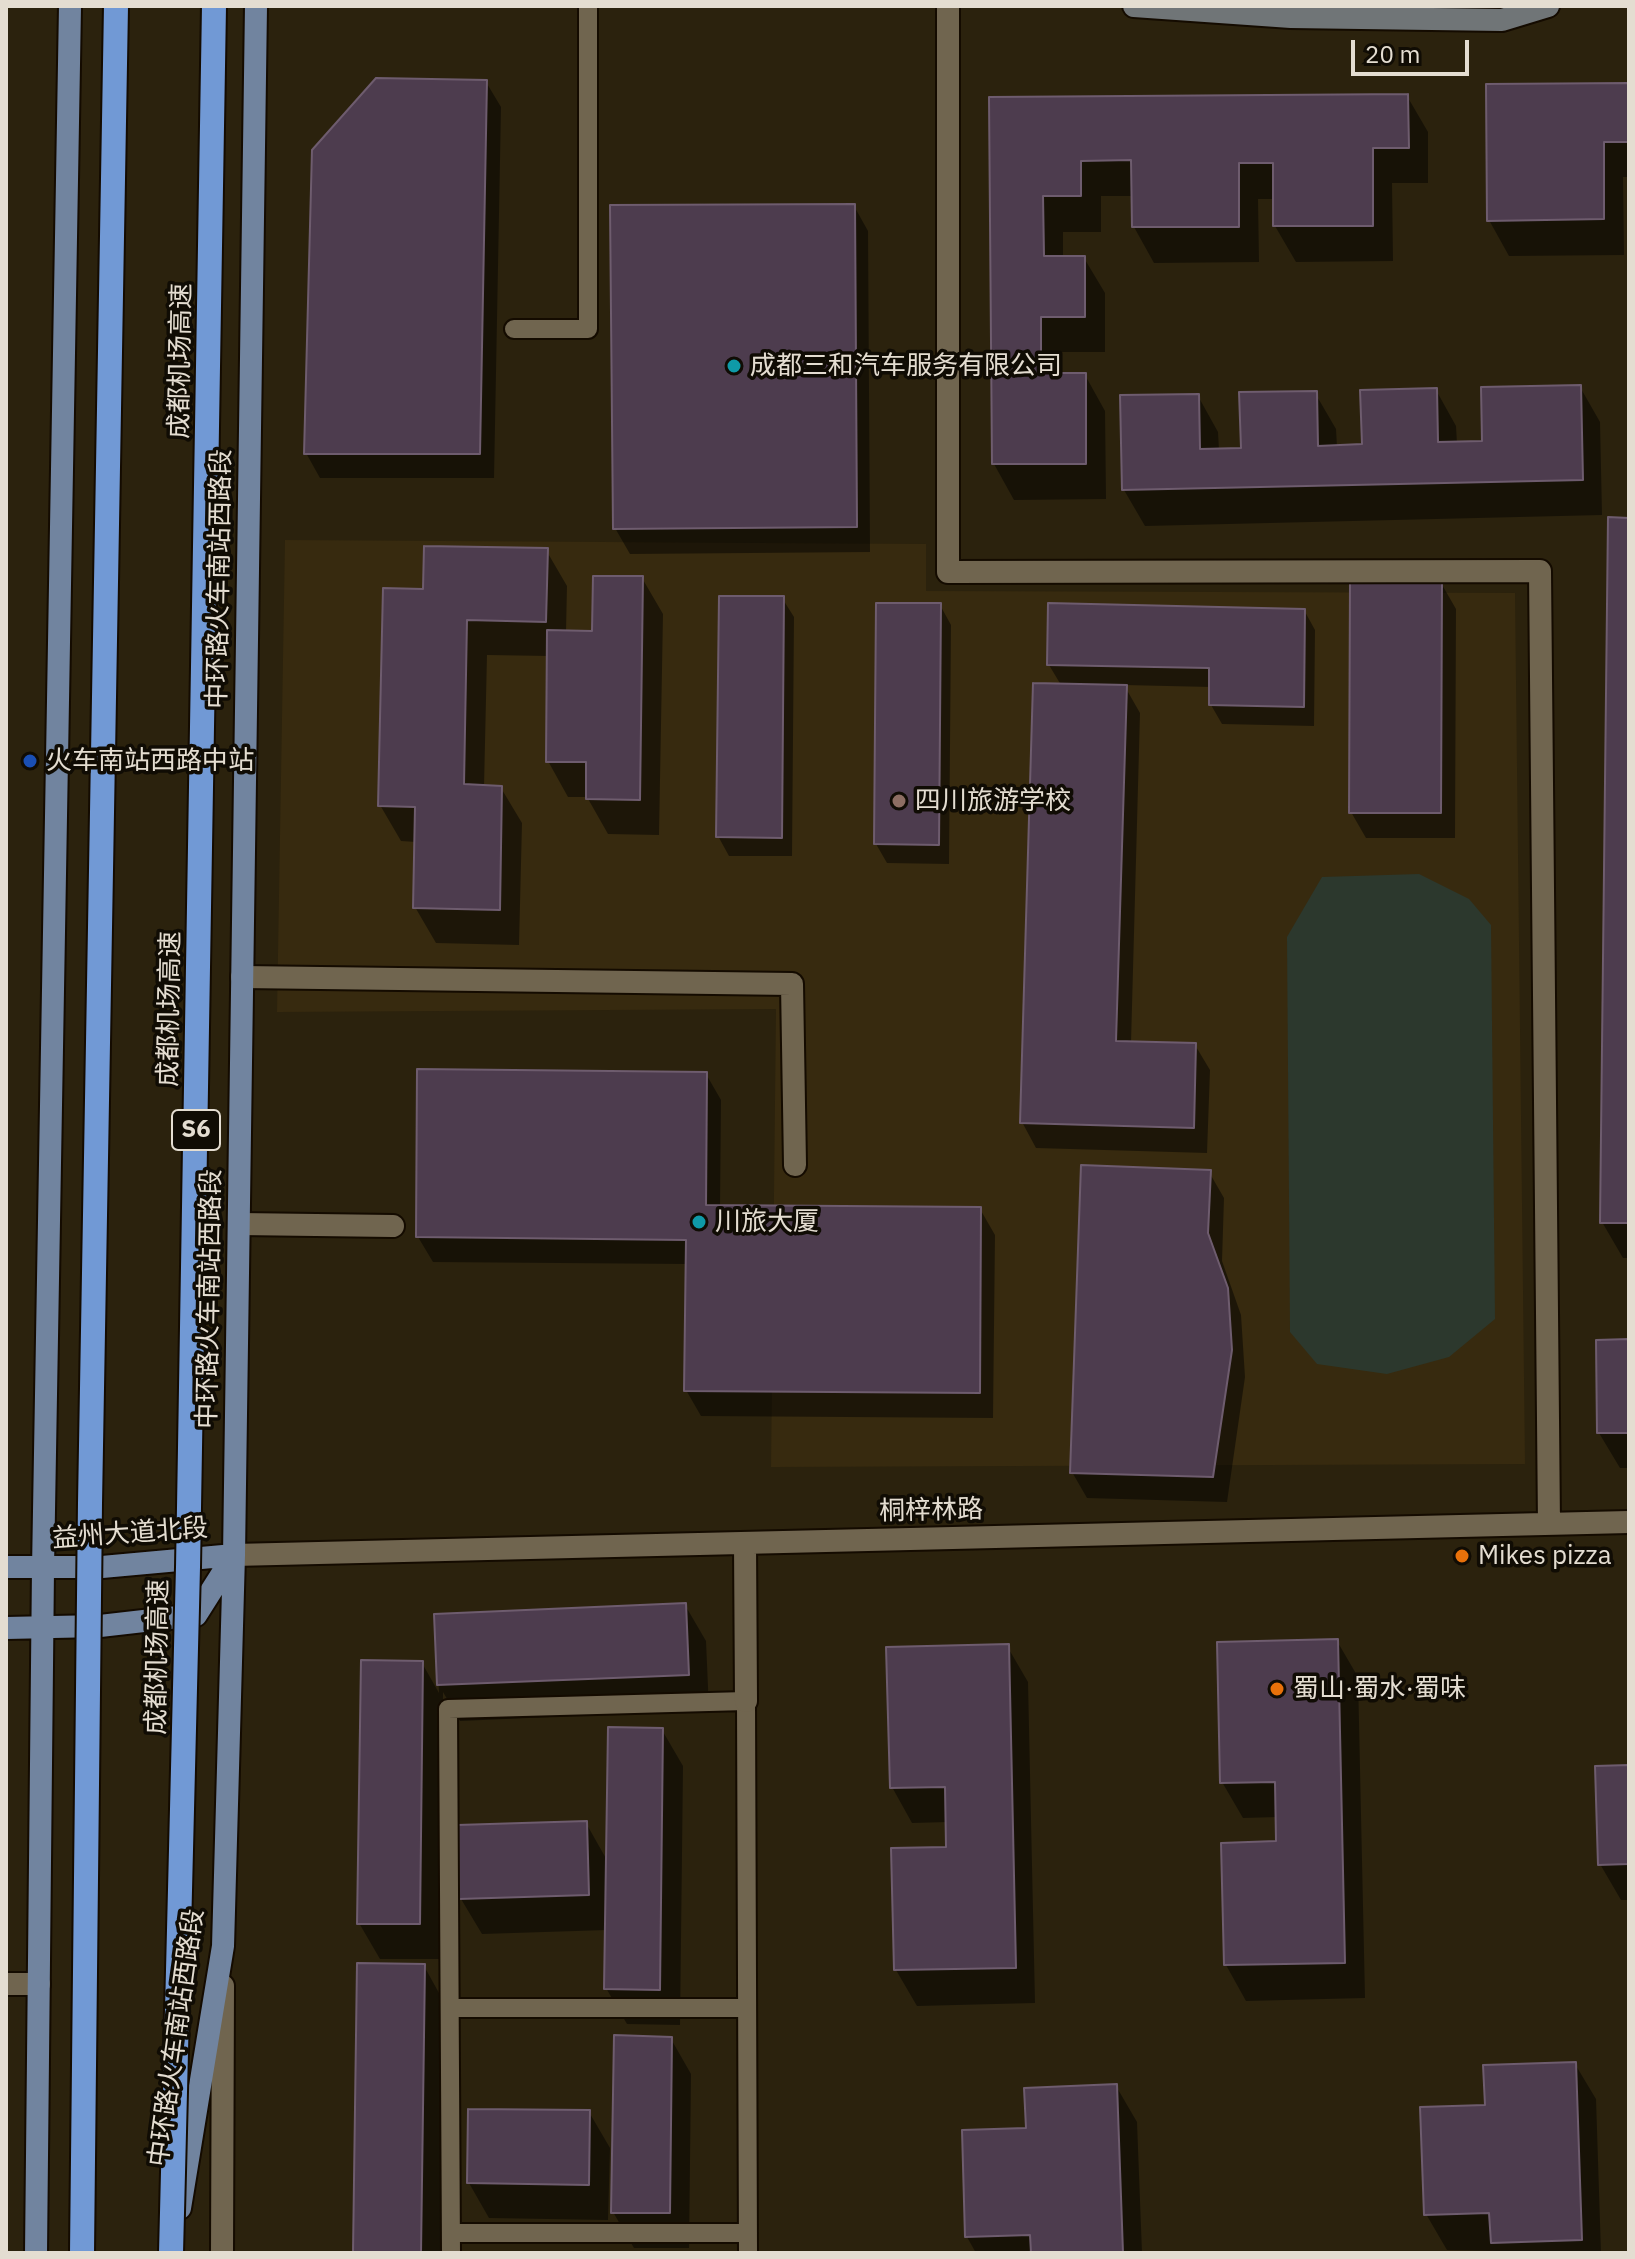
<!DOCTYPE html>
<meta charset="utf-8">
<style>
body{margin:0}
#map{position:relative;width:1635px;height:2259px;overflow:hidden;background:#2b220d;font-family:"IBM Plex Sans",sans-serif}
canvas{display:block}
.frame{position:absolute;inset:0;border:8px solid #e4ddd1;pointer-events:none}
.scale{position:absolute;left:1351px;top:40px;width:118px;height:36px;box-sizing:border-box;border:4px solid #e4ddd1;border-top:0;padding-left:10px;font-size:24px;line-height:28px;white-space:nowrap;color:#e4ddd1;-webkit-text-stroke:6px #100c04;paint-order:stroke}
</style>
<div id="map">
<canvas width="1635" height="2259"></canvas>
<div class="frame"></div>
<div class="scale">20 m</div>
</div>
<script>
const c = document.querySelector('canvas').getContext('2d');
c.lineJoin = 'round';
function fillPath(path, color) { c.fillStyle = color; c.fill(path, 'evenodd'); }
const toPath = rows => new Path2D(rows.map(r => 'M' + r).join(''));
function trace(path, color, width, dash) { c.strokeStyle = color; c.lineWidth = width; c.lineCap = dash ? 'butt' : 'round'; c.setLineDash(dash || []); c.stroke(path); }
function write(font, color, halo, rows, align = 'center') {
  c.font = font + ' "IBM Plex Sans","Noto Sans SC",sans-serif'; c.lineWidth = 7; c.setLineDash([]); c.textBaseline = 'middle'; c.strokeStyle = halo; c.fillStyle = color; for (const [text, x, y, turn = 0] of rows) {
    c.save(); c.translate(x, y); c.rotate((+turn || 0) * Math.PI / 180); c.textAlign = isNaN(turn) ? turn : align; if (halo) c.strokeText(text, 0, 0); c.fillText(text, 0, 0); c.restore();
  }
}
fillPath(toPath([
 [285,540,926,544,926,591,1515,593,1525,1464,771,1467,776,1009,277,1012]
]), '#372a0f');
fillPath(toPath([
 [1419,874,1469,899,1491,925,1495,1319,1449,1357,1387,1374,1317,1364,1290,1332,1287,937,1322,877]
]), '#2c382d');
fillPath(toPath([
 [486,82,501,107,494,478,320,478,306,453],
 [1629,85,1629,177,1623,177,1624,255,1509,256,1489,220],
 [1407,96,1428,132,1428,183,1392,183,1393,261,1296,262,1275,226,1275,199,1258,199,1259,262,1154,263,1134,227,1133,196,1101,196,1101,232,1063,232,1063,258,1084,258,1105,293,1105,352,1061,352,1061,375,1085,375,1105,411,1106,499,1014,500,994,464,991,99],
 [854,206,868,231,870,552,630,554,615,528],
 [1580,387,1600,422,1602,515,1145,526,1124,490,1198,396,1218,432,1219,450,1243,450,1315,393,1336,429,1337,447,1364,446,1436,390,1456,426,1457,444,1484,443],
 [1629,520,1629,1258,1623,1258,1602,1222],
 [546,550,567,586,566,632,594,633,642,578,663,614,659,835,608,834,587,797,568,797,548,761,549,656,487,655,484,787,501,788,522,823,519,945,436,943,415,907,416,842,401,841,380,805,425,591],
 [1441,583,1456,609,1455,838,1366,838,1351,812],
 [782,598,794,617,792,856,729,856,718,836],
 [940,605,951,625,949,864,887,863,876,844],
 [1304,610,1315,630,1314,726,1222,724,1211,705,1211,687,1124,685,1140,713,1131,1043,1195,1045,1210,1070,1207,1153,1036,1148,1022,1122,1061,685,1049,665],
 [706,1074,721,1100,720,1207,980,1209,995,1235,993,1418,701,1416,686,1390,687,1264,433,1262,418,1237],
 [1209,1172,1224,1198,1222,1261,1241,1315,1245,1377,1227,1502,1087,1498,1072,1472],
 [1629,1341,1629,1468,1620,1468,1599,1433],
 [685,1605,706,1641,709,1710,460,1721,443,1692,440,1959,380,1959,359,1923,422,1663,439,1693,436,1615],
 [1337,1641,1358,1677,1365,1998,1246,2001,1226,1965,1278,1843,1278,1817,1243,1818,1222,1782],
 [1007,1646,1028,1682,1035,2003,917,2006,896,1970,949,1849,948,1822,912,1823,892,1787],
 [662,1730,683,1766,680,2025,627,2024,606,1988,607,1930,482,1934,461,1899,586,1823,608,1862],
 [1629,1767,1629,1900,1621,1900,1600,1864],
 [424,1966,444,2002,441,2253,355,2253],
 [671,2039,691,2074,689,2248,634,2248,613,2212],
 [1575,2064,1596,2099,1601,2253,1447,2250,1426,2214,1487,2107],
 [1116,2086,1137,2122,1142,2253,976,2253,967,2237,1028,2130],
 [589,2112,610,2148,608,2220,489,2218,469,2183]
]), '#0007');
const building = toPath([
 [376,78,487,80,480,454,304,454,312,150,376,78],
 [1629,83,1629,142,1604,142,1604,219,1487,221,1486,84,1629,83],
 [1408,94,1409,148,1373,148,1373,226,1273,226,1273,163,1239,163,1239,227,1132,227,1131,160,1081,161,1081,196,1043,196,1044,256,1085,256,1085,317,1041,317,1041,373,1086,373,1086,464,992,464,989,97,1408,94],
 [855,204,857,527,613,529,610,205,855,204],
 [1581,385,1583,480,1122,490,1120,395,1199,394,1200,449,1241,448,1239,392,1317,391,1318,446,1362,444,1360,390,1437,388,1438,442,1482,441,1481,387,1581,385],
 [1608,517,1629,518,1629,1223,1600,1223,1608,517],
 [424,546,548,548,546,622,467,620,464,784,502,786,500,910,413,908,415,807,378,806,383,588,423,589,424,546],
 [593,576,643,576,640,800,586,799,586,762,546,762,547,630,592,631,593,576],
 [1350,581,1442,581,1441,813,1349,813,1350,581],
 [719,596,784,596,782,838,716,837,719,596],
 [876,603,941,603,939,845,874,844,876,603],
 [1048,603,1305,609,1304,707,1209,705,1209,668,1047,665,1048,603],
 [1033,683,1127,685,1116,1041,1196,1043,1194,1128,1020,1123,1033,683],
 [417,1069,707,1072,706,1205,981,1207,980,1393,684,1391,686,1240,416,1237,417,1069],
 [1081,1165,1211,1170,1208,1233,1228,1288,1232,1350,1213,1477,1070,1473,1081,1165],
 [1629,1339,1629,1433,1597,1433,1596,1340,1629,1339],
 [686,1603,689,1675,437,1685,434,1614,686,1603],
 [1338,1639,1345,1963,1224,1965,1221,1843,1276,1841,1275,1782,1220,1783,1217,1642,1338,1639],
 [1009,1644,1016,1968,894,1970,891,1848,946,1847,945,1787,890,1788,886,1647,1009,1644],
 [361,1660,423,1661,420,1924,357,1924,361,1660],
 [608,1727,663,1728,660,1990,604,1989,608,1727],
 [1629,1765,1629,1864,1598,1865,1595,1766,1629,1765],
 [587,1821,589,1895,459,1899,457,1825,587,1821],
 [357,1963,425,1964,421,2253,353,2253,357,1963],
 [614,2035,672,2037,670,2213,611,2213,614,2035],
 [1576,2062,1582,2240,1491,2243,1489,2213,1424,2215,1420,2107,1485,2105,1483,2065,1576,2062],
 [1117,2084,1123,2253,1031,2253,1030,2235,965,2237,962,2130,1026,2128,1024,2088,1117,2084],
 [468,2109,590,2110,589,2185,467,2183,468,2109]
]);
fillPath(building, '#4d3c4e');
trace(building, '#6e5c6e', 2);
const service = toPath([
 [514,329,588,329,588,6],
 [450,2008,747,2008],
 [451,2233,748,2233],
 [451,2253,448,1709,746,1701,748,2253]
]);
const minor = toPath([
 [948,6,948,572,1540,571,1549,1524],
 [242,977,792,984,795,1165],
 [239,1224,393,1226],
 [745,1543,746,1701],
 [234,1555,1629,1522],
 [6,1984,39,1984]
]);
const tertiary = toPath([
 [222,2253,223,1986]
]);
const secondary = toPath([
 [1134,6,1291,17,1502,20,1548,6]
]);
const primary = toPath([
 [6,1567,102,1567,234,1555],
 [6,1628,100,1626,196,1615,234,1555],
 [180,2208,223,1946,234,1555,256,6],
 [36,2253,43,1568,70,6]
]);
trace(service, '#140b00', 22);
trace(minor, '#140b00', 26);
trace(tertiary, '#140b00', 26);
trace(secondary, '#140b00', 26);
trace(primary, '#140b00', 26);
trace(service, '#70654f', 18);
trace(minor, '#70654f', 22);
trace(tertiary, '#70654f', 22);
trace(secondary, '#707577', 22);
trace(primary, '#71849f', 22);
const motorwayBridge = toPath([
 [82,2253,90,1503,116,6],
 [171,2253,188,1567,214,6]
]);
trace(motorwayBridge, '#140b00', 28, []);
trace(motorwayBridge, '#7199d5', 24);
for (const [x, y, r, color] of [
 [734,366,8,"#0f9aa8"],
 [30,761,8,"#1a4fb4"],
 [899,801,8,"#8d6e63"],
 [699,1222,8,"#0f9aa8"],
 [1462,1556,8,"#e8710a"],
 [1277,1689,8,"#e8710a"]
]) { const dot = new Path2D(); dot.arc(x, y, r, 0, 2 * Math.PI); c.fillStyle = color; c.fill(dot); trace(dot, '#100c04', 3); }
for (const [x, y, w] of [
 [196,1130,48]
]) { const box = new Path2D(); box.roundRect(x - w / 2, y - 20, w, 40, 6); c.fillStyle = '#100c04'; c.fill(box); trace(box, '#e4ddd1', 2); }
write('bold 24px', '#e4ddd1', null, [
 ["S6",196,1130]
]);
write('26px', '#e4ddd1', '#100c04', [
 ["成都机场高速",181,361,-89],
 ["中环路火车南站西路段",220,579,-89],
 ["成都机场高速",170,1009,-89],
 ["中环路火车南站西路段",210,1299,-89],
 ["桐梓林路",931,1511,-1],
 ["益州大道北段",130,1534,-4],
 ["成都机场高速",158,1657,-89],
 ["中环路火车南站西路段",177,2038,-82]
]);
write('26px', '#e4ddd1', '#100c04', [
 ["成都三和汽车服务有限公司",750,366],
 ["火车南站西路中站",46,761],
 ["四川旅游学校",915,801],
 ["川旅大厦",715,1222],
 ["Mikes pizza",1478,1556],
 ["蜀山·蜀水·蜀味",1293,1689]
], 'left');
</script>
